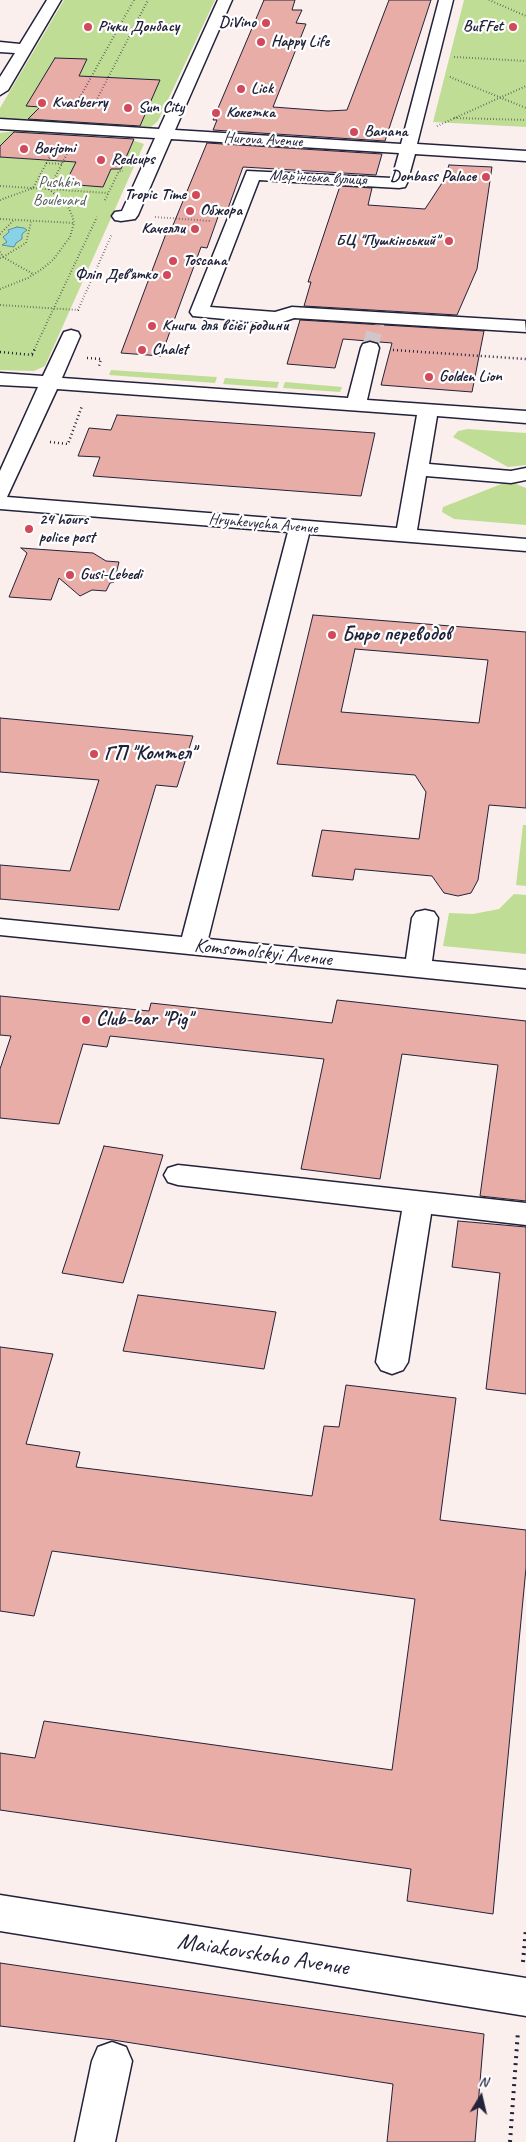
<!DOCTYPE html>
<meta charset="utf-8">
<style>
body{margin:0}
#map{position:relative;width:526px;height:2142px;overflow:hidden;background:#faefed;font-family:Caveat,sans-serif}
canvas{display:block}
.north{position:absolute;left:456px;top:2072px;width:50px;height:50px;-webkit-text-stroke:4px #fff;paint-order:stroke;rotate:9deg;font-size:14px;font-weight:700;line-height:20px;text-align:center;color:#22223b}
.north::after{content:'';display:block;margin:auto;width:18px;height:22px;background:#22223b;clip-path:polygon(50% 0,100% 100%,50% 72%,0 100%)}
</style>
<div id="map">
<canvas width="526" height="2142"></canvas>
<div class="north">N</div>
</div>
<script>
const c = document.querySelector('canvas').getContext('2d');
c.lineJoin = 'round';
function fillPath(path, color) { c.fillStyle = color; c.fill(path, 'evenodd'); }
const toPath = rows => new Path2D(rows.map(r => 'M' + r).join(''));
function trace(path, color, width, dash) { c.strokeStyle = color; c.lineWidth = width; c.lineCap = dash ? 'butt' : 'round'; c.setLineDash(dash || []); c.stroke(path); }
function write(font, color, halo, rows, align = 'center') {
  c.font = font + ' Caveat,sans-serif'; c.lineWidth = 4.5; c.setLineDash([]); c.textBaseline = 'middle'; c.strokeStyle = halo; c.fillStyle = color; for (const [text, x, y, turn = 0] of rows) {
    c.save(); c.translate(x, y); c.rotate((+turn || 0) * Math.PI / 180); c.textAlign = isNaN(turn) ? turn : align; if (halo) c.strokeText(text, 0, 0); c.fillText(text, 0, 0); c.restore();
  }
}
fillPath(toPath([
 [64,0,215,0,158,121,151,127,9,120,0,117,0,108],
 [464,0,526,0,526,127,433,122],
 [15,131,126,138,144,144,45,366,34,371,0,370,0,133],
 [111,370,217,377,215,383,109,375],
 [225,378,279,382,277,388,223,384],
 [285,382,342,387,340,392,283,388],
 [468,429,526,433,526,465,508,467,453,437,458,431],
 [509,481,526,488,526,525,454,519,442,512,443,507],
 [523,825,526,825,526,886,516,885],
 [514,894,526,895,526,954,443,946,449,913,473,914,499,909]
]), '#c0dd95');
const water = toPath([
 [17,227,24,228,27,230,22,234,22,239,16,243,14,247,2,245,7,242,3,237,9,232,8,230,17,227]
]);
fillPath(water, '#87d2e7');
trace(water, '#5f8ca2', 1);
const building = toPath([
 [264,0,295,0,292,10,302,10,296,23,306,24,273,107,328,111,347,110,389,0,431,0,385,141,213,130,217,120,213,120,264,0],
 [55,58,87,59,79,76,160,80,140,126,28,119,40,107,26,106,55,58],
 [14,132,134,139,121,169,111,169,103,187,65,184,76,162,0,157,0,146,14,132],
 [207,143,382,154,376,175,243,167,226,214,219,214,207,248,201,247,161,356,121,353,167,231,171,230,207,143],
 [449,165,492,167,477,269,457,315,304,306,311,282,308,282,340,186,372,188,368,205,425,209,444,180,449,165],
 [300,320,484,331,472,392,381,385,392,343,343,339,335,368,287,364,300,320],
 [117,415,375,433,361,496,93,476,100,457,78,456,89,428,111,430,117,415],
 [21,548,93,553,106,561,119,562,114,582,110,583,106,591,92,590,80,596,59,578,51,600,9,597,27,553,21,548],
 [313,615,526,632,526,808,489,805,478,880,471,893,458,896,444,893,432,876,355,869,353,880,312,876,322,830,419,839,426,792,415,775,277,764,313,615],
 [355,649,488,660,479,723,341,712,355,649],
 [0,718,193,736,177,787,156,785,119,910,0,899,0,865,70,871,99,780,0,772,0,718],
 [0,996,149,1011,151,1003,332,1023,337,1000,526,1021,526,1201,480,1196,498,1065,402,1054,380,1179,301,1169,324,1059,110,1036,107,1047,83,1044,59,1124,0,1118,0,1069,11,1036,0,1035,0,996],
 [104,1146,163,1155,123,1283,62,1273,104,1146],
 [458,1221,526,1227,526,1394,486,1389,500,1273,452,1267,458,1221],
 [138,1295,276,1312,264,1369,123,1351,138,1295],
 [0,1347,53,1354,26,1444,80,1452,76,1467,312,1496,324,1426,339,1427,346,1385,456,1398,440,1520,526,1530,526,1568,493,1914,407,1901,411,1869,0,1810,0,1753,35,1758,44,1721,392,1770,415,1599,52,1551,34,1616,0,1611,0,1347],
 [0,1963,484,2034,475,2142,387,2142,393,2084,113,2040,0,2026,0,1963]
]);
fillPath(building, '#e8ada7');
trace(building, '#22223b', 1);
trace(toPath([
 [370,348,378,317]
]), '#cfc6c9', 16, [16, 8]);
const minor = toPath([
 [47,0,61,0,8,90,0,95,0,77,15,53,0,52,0,42,20,44,47,0],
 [218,0,232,0,175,130,401,144,439,0,453,0,417,144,526,151,526,161,415,154,407,183,405,187,399,188,259,180,210,307,275,312,292,307,525,321,526,332,294,318,277,324,193,316,190,312,247,171,392,178,399,153,171,139,138,215,135,219,121,221,115,220,112,216,115,212,122,211,155,138,0,129,0,119,159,129,218,0],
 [71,330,78,332,80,336,62,378,348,398,361,348,363,344,370,342,377,344,379,348,367,400,526,411,526,423,437,416,429,464,511,471,526,468,526,480,511,483,426,476,417,530,526,539,526,551,309,534,208,939,406,959,412,918,416,912,425,910,434,912,438,918,432,961,526,970,526,988,0,935,0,919,182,937,288,532,0,509,0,471,38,387,0,385,0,373,43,376,62,336,64,332,71,330],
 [57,389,417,415,397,528,7,497,57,389],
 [178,1165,526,1203,526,1225,431,1214,408,1362,403,1370,392,1374,381,1370,376,1362,402,1211,178,1185,168,1182,164,1175,168,1168,178,1165],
 [0,1895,526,1978,526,2016,0,1931,0,1895],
 [112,2042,126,2047,132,2061,115,2142,75,2142,92,2061,98,2047,112,2042]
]);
trace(minor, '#22223b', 3);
trace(toPath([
 [489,0,526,16],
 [454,57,526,61],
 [450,77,526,108],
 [74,108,134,0],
 [92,109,148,0],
 [454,118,526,120],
 [437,126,526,86],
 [46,163,62,164],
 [0,186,108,193],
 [0,200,33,188,54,149],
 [105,200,119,171,123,171],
 [155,217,211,221],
 [0,219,74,223],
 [0,234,13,221],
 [0,252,3,257,26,243,31,222],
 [0,258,3,257,33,274],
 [0,289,28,278,42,269,53,260,70,237,74,223,72,215,67,205,49,189,70,148],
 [0,305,78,310,112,234],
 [34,350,97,217]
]), '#22223b', 2, [0.5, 2.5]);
trace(toPath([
 [393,350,526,359],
 [0,352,33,355],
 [32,354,35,349],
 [87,358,101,359,99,366],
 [50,442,68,444,82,406]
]), '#22223b', 2.5, [1, 3]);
trace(toPath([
 [523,1962,526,1928],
 [510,2142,518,2031]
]), '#22223b', 4, [2, 5]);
fillPath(minor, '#fff');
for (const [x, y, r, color] of [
 [266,23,5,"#d1495b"],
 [88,27,5,"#d1495b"],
 [513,27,5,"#d1495b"],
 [261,42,5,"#d1495b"],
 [241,89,5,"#d1495b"],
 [42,103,5,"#d1495b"],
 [128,108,5,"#d1495b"],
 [216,113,5,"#d1495b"],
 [354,132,5,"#d1495b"],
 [24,149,5,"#d1495b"],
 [101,160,5,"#d1495b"],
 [486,177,5,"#d1495b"],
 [196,195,5,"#d1495b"],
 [190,211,5,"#d1495b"],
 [195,229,5,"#d1495b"],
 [449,241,5,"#d1495b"],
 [173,261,5,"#d1495b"],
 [167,275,5,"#d1495b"],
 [152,326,5,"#d1495b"],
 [142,350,5,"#d1495b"],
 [429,377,5,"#d1495b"],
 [29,529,5,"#d1495b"],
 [70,575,5,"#d1495b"],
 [332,635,5,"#d1495b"],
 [94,754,5,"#d1495b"],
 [86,1020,5,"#d1495b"]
]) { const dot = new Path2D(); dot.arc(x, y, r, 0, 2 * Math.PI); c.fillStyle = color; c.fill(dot); trace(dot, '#fff', 2); }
write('bold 16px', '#22223b', '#fff', [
 ["DiVino",256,23,"right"],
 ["Річки Донбасу",98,27],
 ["BuFFet",503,27,"right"],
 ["Happy Life",271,42],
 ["Lick",251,89],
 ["Кvasberry",52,103],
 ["Sun City",138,108],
 ["Кокетка",226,113],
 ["Banana",364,132],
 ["Borjomi",34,149],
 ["Redcups",111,160],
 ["Donbass Palace",476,177,"right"],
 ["Tropic Time",186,195,"right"],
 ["Обжора",200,211],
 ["Качелли",185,229,"right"],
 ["БЦ \"Пушкінський\"",439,241,"right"],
 ["Toscana",183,261],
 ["Фліп Дев'ятко",157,275,"right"],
 ["Книги для всієї родини",162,326],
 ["Chalet",152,350],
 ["Golden Lion",439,377],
 ["24 hours",39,520],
 ["police post",39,538],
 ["Gusi-Lebedi",80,575]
], 'left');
write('16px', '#22223b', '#fff', [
 ["Hurova Avenue",263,140,3],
 ["Мар’їнська вулиця",318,178,3],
 ["Hrynkevycha Avenue",263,524,5]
]);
write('16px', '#515a56', '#fff', [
 ["Pushkin",59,183],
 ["Boulevard",59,201]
]);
write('bold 20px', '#22223b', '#fff', [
 ["Бюро переводов",342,635],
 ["ГП \"Комтел\"",104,754],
 ["Club-bar \"Pig\"",96,1020]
], 'left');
write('20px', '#22223b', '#fff', [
 ["Komsomolskyi Avenue",263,953,6]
]);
write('24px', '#22223b', '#fff', [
 ["Maiakovskoho Avenue",263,1955,9]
]);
</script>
